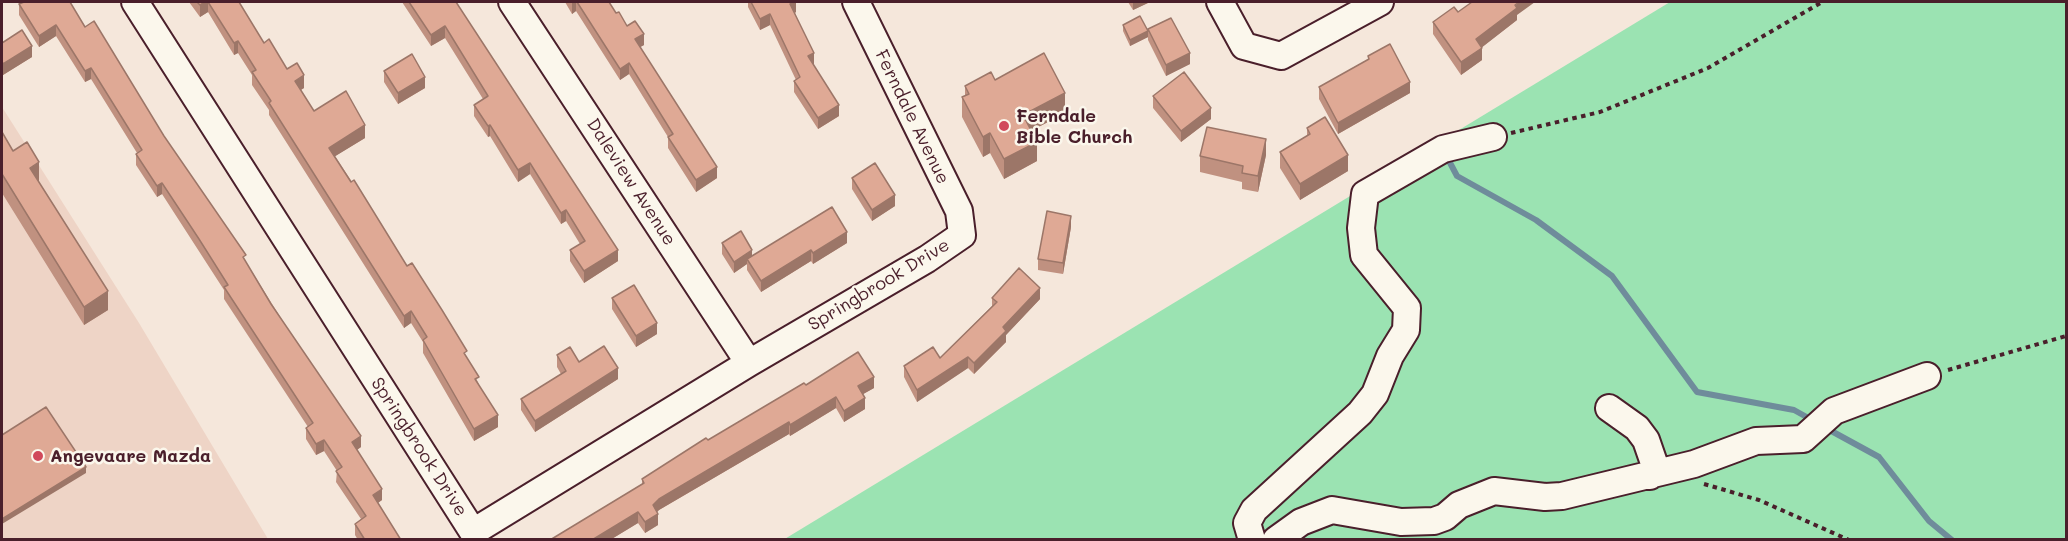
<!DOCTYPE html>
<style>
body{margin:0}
#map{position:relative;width:2068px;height:541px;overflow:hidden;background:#f5e7db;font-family:Mali,sans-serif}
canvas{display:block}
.frame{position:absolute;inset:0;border:3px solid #4a1f2b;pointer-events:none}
</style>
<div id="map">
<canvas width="2068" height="541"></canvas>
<div class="frame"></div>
</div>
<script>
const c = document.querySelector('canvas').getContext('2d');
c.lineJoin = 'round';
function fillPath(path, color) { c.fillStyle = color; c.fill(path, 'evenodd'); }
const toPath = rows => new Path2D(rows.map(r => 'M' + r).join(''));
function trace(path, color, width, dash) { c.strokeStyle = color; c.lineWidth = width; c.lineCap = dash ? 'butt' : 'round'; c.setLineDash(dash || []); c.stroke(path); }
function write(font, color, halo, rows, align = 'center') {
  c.font = font + ' Mali,sans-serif'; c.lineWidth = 5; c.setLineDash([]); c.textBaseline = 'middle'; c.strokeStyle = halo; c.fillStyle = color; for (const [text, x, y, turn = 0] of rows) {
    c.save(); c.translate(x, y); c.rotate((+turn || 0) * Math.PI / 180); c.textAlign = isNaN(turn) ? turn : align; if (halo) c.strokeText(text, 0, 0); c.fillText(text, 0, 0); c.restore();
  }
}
fillPath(toPath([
 [2,107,139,323,268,539,2,539]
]), '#eed4c6');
fillPath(toPath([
 [1670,2,2066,2,2066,539,783,540]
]), '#9be3b2');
trace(toPath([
 [1448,159,1457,176,1536,220,1612,276,1697,392,1794,410,1812,420],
 [1824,427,1879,457,1929,521,1952,540]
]), '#6f8c9b', 6);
const minor = toPath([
 [135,2,473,532,749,363,927,259,962,235,959,211,856,2],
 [512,2,749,363],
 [1220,2,1244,46,1281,56,1380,2],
 [1609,408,1637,428,1646,440,1655,466,1650,476],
 [1252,540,1247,523,1254,510,1360,413,1375,394,1390,356,1406,330,1407,308,1364,255,1361,228,1365,194,1443,149,1493,137],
 [1276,540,1301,522,1332,510,1401,522,1434,521,1445,517,1459,505,1494,491,1545,497,1562,496,1694,464,1756,441,1803,439,1834,411,1927,376]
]);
trace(minor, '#4a1f2b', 30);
trace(toPath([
 [1511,133,1600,112,1708,68,1822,2],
 [1948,370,2066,336],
 [1704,484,1759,500,1849,540],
 [1972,540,1977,540]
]), '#4a1f2b', 4, [4.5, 4.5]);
trace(minor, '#fbf7ec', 26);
fillPath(toPath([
 [19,2,70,2,85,27,164,136,246,262,361,447,357,450,382,500,378,503,401,540,358,540,355,535,355,524,361,519,336,482,337,471,324,451,316,455,306,439,306,428,308,427,224,299,224,290,162,194,157,197,136,165,136,154,137,153,91,79,85,82,56,36,39,47,19,15,19,4,20,4],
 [189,2,239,2,264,43,304,88,301,90,314,111,365,138,335,156,467,358,498,427,474,441,423,353,423,342,411,323,404,328,349,241,269,115,269,110,252,85,252,75,238,53,234,55,208,12,200,17],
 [402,2,456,2,618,261,584,283,570,261,570,250,580,244,566,221,561,224,530,174,518,182,490,136,488,137,474,116,474,105,483,99,445,38,431,46],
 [565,2,609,2,616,13,644,45,640,47,717,178,696,192,668,148,668,137,629,74,620,80,576,11,572,14],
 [748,2,796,2,796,12,795,13,814,64,813,64,839,116,818,129,794,92,794,81,796,80,770,25,760,30,748,7],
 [1128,2,1150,2,1133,10],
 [1458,12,1517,15,1517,20,1482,47,1482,60,1461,75,1433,34,1433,22],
 [1123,25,1148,37,1130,46,1123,31],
 [1148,29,1190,64,1166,76,1148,40],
 [2,43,32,57,3,75,2,72],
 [1368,56,1410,93,1338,134,1319,99,1319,87,1368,60],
 [384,71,425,88,398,104,384,82],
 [995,80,1065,113,1031,131,1037,161,1004,179,990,153,983,157,962,117,962,97,965,96,965,86],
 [1153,96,1211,119,1181,142,1153,108],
 [1307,128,1348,171,1300,200,1280,168,1280,152,1307,136],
 [2,132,13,151,39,181,38,181,108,310,84,325,2,193],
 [1266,155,1258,192,1242,189,1242,182,1200,172,1200,156],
 [852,178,895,206,872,221,852,189],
 [1071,227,1063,274,1038,270,1038,259],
 [722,243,752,256,847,243,813,264,811,261,761,292,747,270,747,264,734,273,722,254],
 [612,298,657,334,636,347,612,309],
 [992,298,1040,299,1006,335,1006,342,974,374,968,368,917,402,904,377,904,366,940,358,992,306],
 [557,355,579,362,618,379,535,432,521,410,521,399,561,374,557,367],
 [806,385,874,388,863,394,865,409,844,422,836,408,790,436,789,434,659,510,657,512,658,525,645,533,638,523,610,540,550,540,642,484,642,479,708,440]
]), '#c09180');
fillPath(toPath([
 [205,2,208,2,208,12,200,17,200,5],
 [574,2,576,2,576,11,572,14,572,3],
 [796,2,796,12,790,15,790,4],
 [1133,2,1150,2,1133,10],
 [1519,2,1535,2,1517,15,1517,20,1476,52,1476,39],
 [770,14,770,25,760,30,760,19],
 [56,25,56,36,39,47,39,36],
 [445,26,445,38,431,46,431,35],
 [1148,31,1148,37,1130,46,1130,40],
 [644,34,644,45,635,50,635,39],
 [238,41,238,53,234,55,234,43],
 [32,46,32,57,3,75,3,64],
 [1482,48,1482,60,1461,75,1461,62],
 [814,53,814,64,808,67,808,56],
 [1190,53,1190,64,1166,76,1166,65],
 [629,63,629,74,620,80,620,69],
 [91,68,91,79,85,82,85,71],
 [304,75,304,88,295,93,295,81],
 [425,77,425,88,398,104,398,93],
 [1410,82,1410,93,1338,134,1338,123],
 [1065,93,1065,113,1023,135,1023,115],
 [839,105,839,116,818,129,818,118],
 [1211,108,1211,119,1181,142,1181,131],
 [365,125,365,138,329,160,329,148],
 [490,125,490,136,488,137,488,126],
 [990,133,990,153,983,157,983,137],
 [1266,139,1266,155,1258,192,1258,176],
 [1037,142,1037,161,1004,179,1004,159],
 [1348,155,1348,171,1300,200,1300,184],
 [39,162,39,181,30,186,30,168],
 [530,163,530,174,518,182,518,170],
 [717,167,717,178,696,192,696,180],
 [162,183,162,194,157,197,157,186],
 [895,195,895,206,872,221,872,210],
 [566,210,566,221,561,224,561,213],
 [1071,216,1071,227,1063,274,1063,263],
 [847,232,847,243,813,264,813,253],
 [618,250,618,261,584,283,584,271],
 [752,250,752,261,747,259,747,264,734,273,734,262],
 [811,250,811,261,761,292,761,281],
 [1040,288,1040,299,1006,335,1006,342,974,374,974,363,1003,327],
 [108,291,108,310,84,325,84,307],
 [411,311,411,323,404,328,404,316],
 [657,323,657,334,636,347,636,336],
 [968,357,968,368,917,402,917,390],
 [618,368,618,379,535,432,535,421],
 [874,377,874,388,858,397,858,386],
 [836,397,836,408,790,436,790,425],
 [865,398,865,409,844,422,844,411],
 [498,415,498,427,474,441,474,429],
 [789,422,789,434,659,510,653,516,653,505,659,499],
 [361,436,361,447,352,453,352,442],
 [324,440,324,451,316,455,316,444],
 [86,467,86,473,2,524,2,519],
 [382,489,382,500,373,506,373,495],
 [638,512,638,523,610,540,592,540],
 [658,514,658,525,645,533,645,522]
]), '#9c7668');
const building = toPath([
 [24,2,70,2,85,27,94,21,164,136,246,255,243,257,271,304,361,436,352,442,382,489,373,495,401,540,365,540,355,524,366,516,336,471,342,467,324,440,316,444,306,428,313,423,224,287,228,285,199,239,162,183,157,186,136,154,142,150,91,68,85,71,56,25,39,36,19,4,24,2],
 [197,2,205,2,200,5,197,2],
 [208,2,239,2,264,43,269,39,287,69,297,63,304,75,295,81,314,111,346,91,365,125,329,148,351,182,354,180,407,266,412,263,442,310,467,351,464,353,479,377,475,379,498,415,474,429,423,340,427,337,411,311,404,316,269,103,271,101,252,72,256,70,238,41,234,43,208,2],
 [409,2,456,2,618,250,584,271,570,250,585,241,566,210,561,213,530,163,518,170,490,125,488,126,474,105,488,96,445,26,431,35,409,2],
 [577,2,609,2,616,13,619,12,627,26,635,21,644,34,635,39,717,167,696,180,668,137,673,134,629,63,620,69,577,2],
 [751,2,795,2,790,4,814,53,808,56,839,105,818,118,794,81,800,77,770,14,760,19,751,2],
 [1472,2,1519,2,1515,5,1517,8,1476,39,1482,48,1461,62,1433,22,1454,7,1458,12,1472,2],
 [1140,16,1148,31,1130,40,1123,25,1140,16],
 [1171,18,1190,53,1166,65,1148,29,1171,18],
 [22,30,32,46,3,64,2,61,2,43,22,30],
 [1390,44,1410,82,1338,123,1319,87,1369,59,1368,56,1390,44],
 [1044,53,1065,93,1023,115,1037,142,1004,159,990,133,983,137,962,97,969,94,965,86,991,72,995,80,1044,53],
 [412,54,425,77,398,93,384,71,412,54],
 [1184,72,1211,108,1181,131,1153,96,1184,72],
 [1325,117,1348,155,1300,184,1280,152,1310,134,1307,128,1325,117],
 [1207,127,1266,139,1258,176,1242,173,1243,166,1200,156,1207,127],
 [2,132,13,151,27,142,39,162,30,168,108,291,84,307,2,174,2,132],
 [875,163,895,195,872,210,852,178,875,163],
 [832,207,847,232,813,253,811,250,761,281,747,259,832,207],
 [1047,211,1071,216,1063,263,1038,259,1047,211],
 [741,231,752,250,734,262,722,243,741,231],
 [1019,268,1040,288,1003,327,1006,331,974,363,968,357,917,390,904,366,933,347,940,358,997,302,992,298,1019,268],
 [634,285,657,323,636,336,612,298,634,285],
 [604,346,618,368,535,421,521,399,566,371,557,355,570,347,579,362,604,346],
 [858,352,874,377,858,386,865,398,844,411,836,397,790,425,789,422,659,499,653,505,658,514,645,522,638,512,592,540,550,540,644,483,642,479,706,438,708,440,804,383,806,385,858,352],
 [46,407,86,467,2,519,2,435,46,407]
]);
fillPath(building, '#dfa995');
trace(building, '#9c7668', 1.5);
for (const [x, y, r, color] of [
 [1004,126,6,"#d1495b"],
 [38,456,6,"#d1495b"]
]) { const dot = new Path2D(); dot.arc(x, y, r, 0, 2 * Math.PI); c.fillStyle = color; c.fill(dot); trace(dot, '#fbf7ec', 2); }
write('bold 18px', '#4a1f2b', '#fbf7ec', [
 ["Ferndale",1016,116],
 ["Bible Church",1016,137],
 ["Angevaare Mazda",50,456]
], 'left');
write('18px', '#4a1f2b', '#fbf7ec', [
 ["Ferndale Avenue",912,117,64],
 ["Daleview Avenue",631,182,57],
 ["Springbrook Drive",879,285,-31],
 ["Springbrook Drive",419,447,57]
]);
</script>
